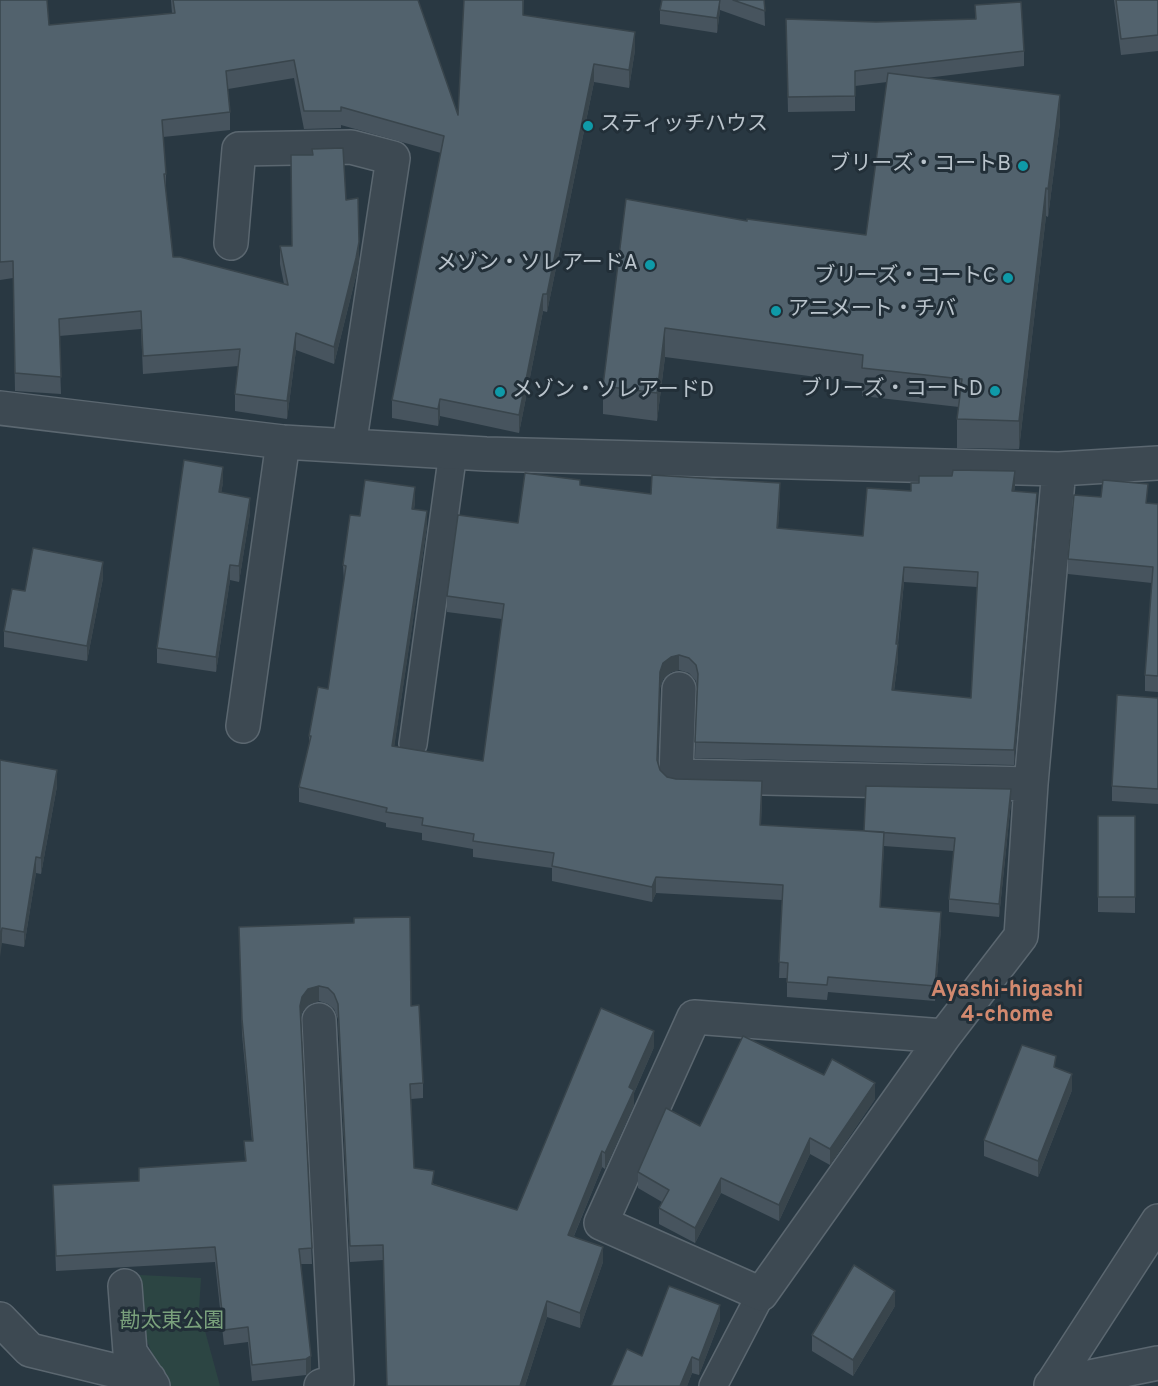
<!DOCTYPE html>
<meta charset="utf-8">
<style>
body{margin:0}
canvas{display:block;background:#293842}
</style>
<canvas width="1158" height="1386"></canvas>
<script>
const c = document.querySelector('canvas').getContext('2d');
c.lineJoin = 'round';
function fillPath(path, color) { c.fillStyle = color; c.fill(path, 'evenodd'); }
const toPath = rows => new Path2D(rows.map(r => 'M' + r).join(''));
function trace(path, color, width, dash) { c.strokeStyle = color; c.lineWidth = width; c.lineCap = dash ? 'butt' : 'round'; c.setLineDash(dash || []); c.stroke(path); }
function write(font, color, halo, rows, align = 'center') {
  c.font = font + ' Overpass,"Noto Sans JP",sans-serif'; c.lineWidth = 6; c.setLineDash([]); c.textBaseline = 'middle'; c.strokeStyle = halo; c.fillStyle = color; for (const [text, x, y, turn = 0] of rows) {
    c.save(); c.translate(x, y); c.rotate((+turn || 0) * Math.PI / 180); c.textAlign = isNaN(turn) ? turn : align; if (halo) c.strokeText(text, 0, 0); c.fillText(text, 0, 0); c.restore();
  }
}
fillPath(toPath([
 [139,1275,201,1278,199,1309,220,1386,166,1386,143,1332]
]), '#2c4543');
const service = toPath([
 [413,744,453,452],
 [713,1386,761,1294]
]);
const minor = toPath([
 [231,243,239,149,351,147,393,158,349,446],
 [0,408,283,442,486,454,1059,469,1158,463],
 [679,689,676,776,1031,784],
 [243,726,283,442],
 [319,1020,337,1381,321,1386],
 [944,1036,761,1294,601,1223,694,1017,944,1036,1021,936,1031,784,1059,469],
 [125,1286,130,1352,153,1386],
 [0,1319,30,1350,149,1379],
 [1051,1385,1158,1363],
 [1051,1386,1158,1221]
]);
trace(service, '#5b6770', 30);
trace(minor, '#5b6770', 36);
trace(service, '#3d4952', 27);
trace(minor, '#3d4952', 33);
fillPath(toPath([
 [0,0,49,25,172,13,171,0,418,0,458,115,464,0,524,0,523,15,635,50,629,88,594,82,547,312,543,311,519,433,440,416,438,426,392,418,392,400,441,153,341,125,341,128,304,129,294,78,228,89,230,112,230,130,163,137,166,174,166,191,173,257,284,284,280,264,280,246,292,246,312,155,312,149,346,200,359,260,356,276,334,364,296,350,287,419,235,411,235,394,238,366,143,374,141,329,59,336,61,394,15,391,13,278,0,280],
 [662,0,764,0,765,26,720,10,717,33,660,24,660,10],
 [1114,0,1158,0,1158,51,1121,55],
 [975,5,1024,51,1024,66,926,78,1060,123,1048,217,1046,216,1019,449,957,448,957,419,959,407,862,396,862,383,665,357,657,421,603,414,603,386,747,221,866,235,887,82,855,86,855,111,788,112,786,19,876,22,975,19],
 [223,482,221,493,250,513,239,582,230,580,216,672,157,663,157,648],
 [580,485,651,494,780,498,778,528,863,536,911,491,1015,487,1014,491,1037,508,1014,765,695,758,697,688,696,681,689,673,679,670,671,672,663,679,660,688,658,762,660,770,667,777,676,779,762,797,761,825,864,831,1011,802,999,917,949,912,949,899,954,851,884,846,880,907,941,928,935,1001,828,992,827,1000,787,997,787,978,779,978,782,900,656,893,652,902,552,881,552,868,473,857,473,849,422,840,422,833,386,827,386,823,299,802,299,787,309,746,309,736,328,689,344,581,343,565,360,516,415,502,414,509,427,526,394,747,483,761,502,619,447,612,447,596,518,523],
 [904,582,977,587,971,698,894,691,898,659,898,644],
 [1147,503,1158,504,1158,692,1145,691,1145,675,1152,583,1068,574,1068,559],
 [103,578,87,661,4,647,4,631,25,591],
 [1158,698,1158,804,1112,801,1112,786],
 [0,760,57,786,41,874,36,873,24,947,2,943],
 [1098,816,1135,816,1135,913,1098,912],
 [239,927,411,1006,423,1083,423,1098,411,1099,414,1168,434,1184,517,1210,654,1047,634,1093,634,1105,605,1169,602,1167,574,1236,603,1262,580,1328,547,1317,525,1386,387,1386,383,1260,350,1262,338,1019,334,1009,328,1004,319,1001,308,1005,302,1012,301,1018,312,1264,301,1264,311,1371,306,1375,252,1381,248,1342,224,1345,215,1262,56,1271,53,1185,139,1181,139,1168,245,1161,244,1141,252,1141,242,1034],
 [1072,1090,1038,1177,984,1156,984,1140],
 [875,1099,830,1165,810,1154,779,1221,721,1193,695,1243,659,1224,659,1208,662,1202,638,1188,638,1172,700,1126],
 [895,1306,853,1376,812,1351,812,1335],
 [720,1320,699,1375,692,1373,687,1386,611,1386,642,1356]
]), '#47545e');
fillPath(toPath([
 [720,0,720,10,717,33,717,18],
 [635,32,635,50,629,88,629,70],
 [594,64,594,82,547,312,547,294],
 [1060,95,1060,123,1048,217,1048,189],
 [1046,188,1046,216,1019,449,1019,421],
 [359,242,359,260,356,276,334,364,334,347],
 [543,294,543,311,519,433,519,415],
 [665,328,665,357,657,421,657,393],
 [296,333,296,350,287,419,287,401],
 [440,399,440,416,438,426,438,409],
 [223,467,223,482,219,508,219,492],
 [1015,471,1015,487,1012,507,1012,491],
 [780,483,780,498,777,543,777,528],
 [415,487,415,502,412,524,412,509],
 [1037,493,1037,508,1014,765,1014,750],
 [250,498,250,513,239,582,239,566],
 [427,511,427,526,392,762,392,746],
 [103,562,103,578,87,661,87,646],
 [230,565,230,580,216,672,216,657],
 [904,567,904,582,896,659,896,644],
 [898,644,898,659,892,706,892,690],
 [679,655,679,670,671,672,663,679,660,688,657,775,660,672,663,663,671,657],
 [57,770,57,786,41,874,41,858],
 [762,781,762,797,760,840,760,825],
 [1011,789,1011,802,999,917,999,904],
 [884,832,884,847,880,923,880,907],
 [36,857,36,873,24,947,24,932],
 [656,877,656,893,652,902,652,887],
 [941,912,941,928,935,1001,935,986],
 [2,928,2,943,0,957,0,941],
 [319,986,319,1001,308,1005,302,1012,300,1021,300,1006,302,997,308,989],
 [654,1031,654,1047,634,1093,634,1105,605,1169,605,1153,629,1087],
 [1072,1074,1072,1090,1038,1177,1038,1161],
 [875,1083,875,1099,830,1165,830,1149],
 [810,1138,810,1154,779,1221,779,1205],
 [602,1151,602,1167,568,1250,568,1235],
 [721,1178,721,1193,695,1243,695,1228],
 [603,1247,603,1262,580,1328,580,1313],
 [895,1291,895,1306,853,1376,853,1360],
 [547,1301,547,1317,525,1386,520,1386],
 [720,1305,720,1320,699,1375,699,1360],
 [311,1356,311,1371,306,1375,306,1359],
 [692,1357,692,1373,687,1386,680,1386]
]), '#39454c');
const building = toPath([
 [0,0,47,0,49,25,175,13,173,0,418,0,458,115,464,0,523,0,523,15,635,32,629,70,594,64,547,294,543,294,519,415,440,399,438,409,392,400,444,136,341,107,341,111,304,111,294,60,226,71,230,112,162,120,166,174,164,174,173,257,180,257,288,285,280,246,292,246,291,155,313,155,312,149,343,148,346,200,358,198,359,242,356,258,334,347,296,333,287,401,235,394,240,349,143,356,141,311,59,319,61,377,15,373,13,261,0,262,0,0],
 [662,0,720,0,717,18,660,10,662,0],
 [733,0,764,0,765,11,733,0],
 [1116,0,1158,0,1158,35,1121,39,1116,0],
 [1021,2,1024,51,855,71,855,96,788,97,786,19,876,22,976,19,975,5,1021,2],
 [888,73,1060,95,1048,189,1046,188,1019,421,957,419,962,379,862,368,863,355,665,328,657,393,603,386,626,199,747,221,747,219,866,235,888,73],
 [184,460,223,467,219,492,250,498,239,566,230,565,216,657,157,648,184,460],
 [953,470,1015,471,1012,491,1037,493,1014,750,695,742,698,674,696,665,689,658,679,655,671,657,663,663,660,672,657,760,660,770,667,777,676,779,762,781,760,825,884,832,880,907,941,912,935,986,828,977,827,985,787,982,788,963,779,962,783,885,656,877,652,887,552,866,554,853,473,841,474,834,422,825,423,818,386,812,387,808,299,787,311,736,309,736,318,687,328,689,346,566,343,565,350,515,360,516,365,480,415,487,412,509,427,511,392,746,483,761,504,604,447,596,458,515,518,523,525,473,580,480,580,485,651,494,652,475,780,483,777,528,863,536,867,488,911,491,911,483,919,483,919,476,952,476,953,470],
 [904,567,978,572,971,698,892,690,898,644,896,644,904,567],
 [1103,480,1148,484,1146,503,1158,504,1158,676,1145,675,1153,567,1068,559,1074,495,1101,497,1103,480],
 [33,548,103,562,87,646,4,631,12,589,25,591,33,548],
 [1117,695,1158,698,1158,789,1112,786,1117,695],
 [0,760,57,770,41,858,36,857,24,932,2,928,0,941,0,760],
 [866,786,1011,789,999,904,949,899,955,838,864,831,866,786],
 [1098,816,1135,816,1135,897,1098,897,1098,816],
 [410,917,411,1006,419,1005,423,1083,410,1084,414,1168,434,1171,432,1184,517,1210,601,1008,654,1031,629,1087,634,1090,605,1153,602,1151,568,1235,603,1247,580,1313,547,1301,520,1386,521,1386,387,1386,383,1245,350,1246,338,1004,334,994,328,988,319,986,308,989,302,997,300,1006,312,1248,299,1249,311,1356,306,1359,252,1365,248,1327,224,1330,215,1247,56,1256,53,1185,139,1181,139,1168,246,1161,244,1141,253,1141,242,1019,239,927,354,923,354,918,410,917],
 [743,1036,824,1075,832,1059,875,1083,830,1149,810,1138,779,1205,721,1178,695,1228,659,1208,669,1190,638,1172,666,1108,700,1126,743,1036],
 [1022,1045,1056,1056,1054,1067,1072,1074,1038,1161,984,1140,1022,1045],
 [854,1265,895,1291,853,1360,812,1335,854,1265],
 [669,1286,720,1305,699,1360,692,1357,680,1386,611,1386,627,1349,642,1356,669,1286]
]);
fillPath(building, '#52626d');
trace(building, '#39454c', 1.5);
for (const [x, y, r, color] of [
 [588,126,6,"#0f9aa8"],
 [1023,166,6,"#0f9aa8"],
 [650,265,6,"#0f9aa8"],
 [1008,278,6,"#0f9aa8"],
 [776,311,6,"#0f9aa8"],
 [995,391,6,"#0f9aa8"],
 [500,392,6,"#0f9aa8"]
]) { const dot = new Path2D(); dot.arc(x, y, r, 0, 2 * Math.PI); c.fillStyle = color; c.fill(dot); trace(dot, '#222f38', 2); }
write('21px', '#bac4cc', '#222f38', [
 ["スティッチハウス",600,126,"left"],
 ["ブリーズ・コートB",1011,166],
 ["メゾン・ソレアードA",638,265],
 ["ブリーズ・コートC",996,278],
 ["アニメート・チバ",788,311,"left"],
 ["ブリーズ・コートD",983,391],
 ["メゾン・ソレアードD",512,392,"left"]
], 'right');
write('21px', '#7aa17c', '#222f38', [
 ["勘太東公園",172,1323]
]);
write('bold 22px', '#d2896f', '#222f38', [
 ["Ayashi-higashi",1007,992],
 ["4-chome",1007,1017]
]);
</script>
